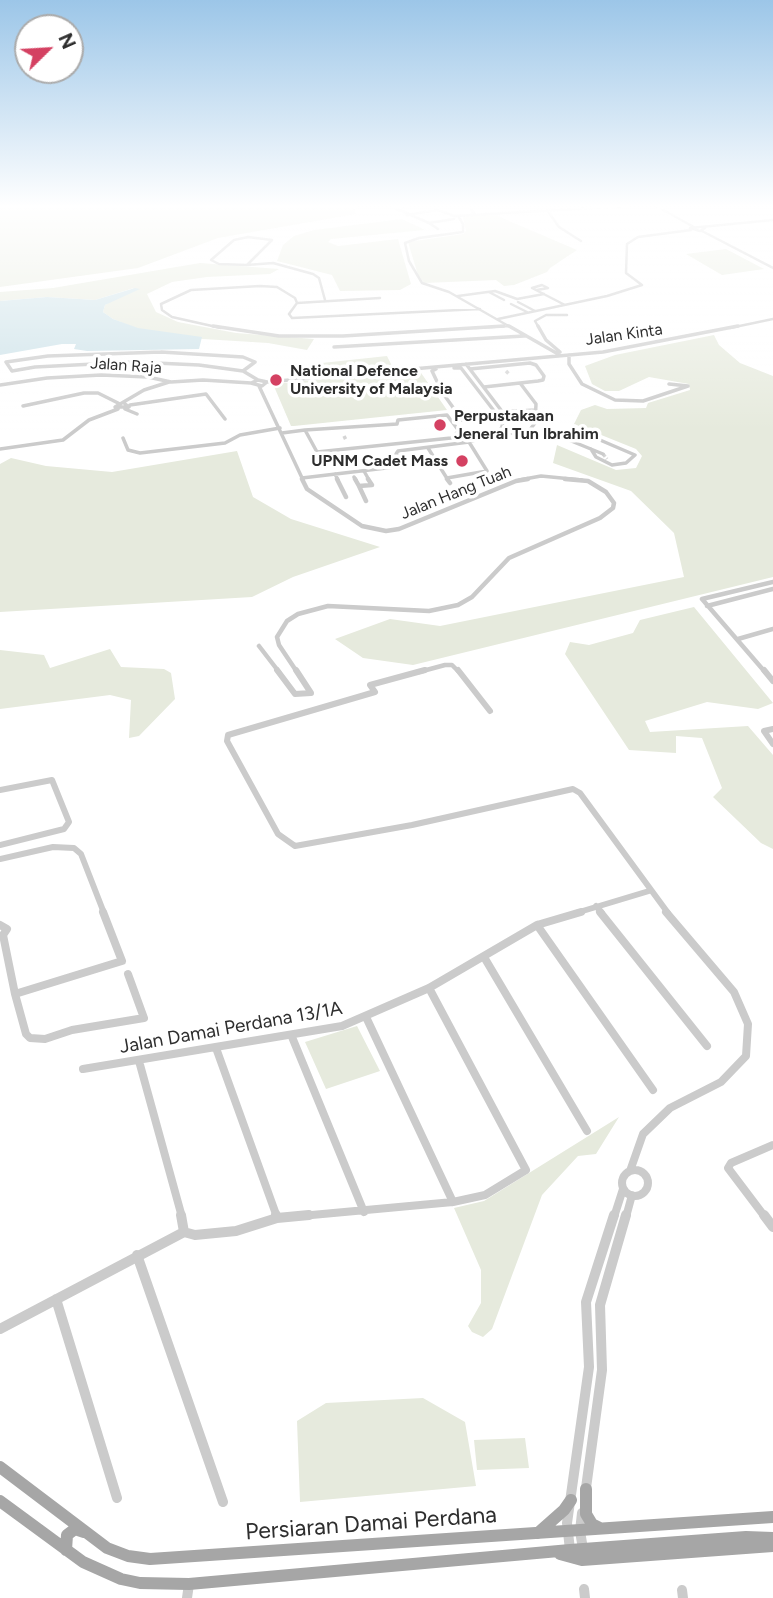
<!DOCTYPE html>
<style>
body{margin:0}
#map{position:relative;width:773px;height:1598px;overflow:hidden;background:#fff;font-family:Figtree,sans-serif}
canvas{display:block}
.north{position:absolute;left:14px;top:14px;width:70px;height:70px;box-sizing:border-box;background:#fff;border:2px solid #ababab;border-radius:50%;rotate:66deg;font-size:19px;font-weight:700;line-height:28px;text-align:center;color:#2e2e2e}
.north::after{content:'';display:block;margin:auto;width:24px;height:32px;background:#d44162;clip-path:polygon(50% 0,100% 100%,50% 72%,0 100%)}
</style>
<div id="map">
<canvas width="773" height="1598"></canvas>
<div class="north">N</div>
</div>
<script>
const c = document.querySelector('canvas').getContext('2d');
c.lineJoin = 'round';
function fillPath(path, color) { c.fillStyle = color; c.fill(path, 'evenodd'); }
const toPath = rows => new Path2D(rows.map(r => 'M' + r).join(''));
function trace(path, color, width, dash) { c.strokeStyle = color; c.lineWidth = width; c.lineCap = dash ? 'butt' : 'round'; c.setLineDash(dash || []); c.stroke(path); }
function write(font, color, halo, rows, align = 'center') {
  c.font = font + ' Figtree,sans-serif'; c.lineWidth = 7; c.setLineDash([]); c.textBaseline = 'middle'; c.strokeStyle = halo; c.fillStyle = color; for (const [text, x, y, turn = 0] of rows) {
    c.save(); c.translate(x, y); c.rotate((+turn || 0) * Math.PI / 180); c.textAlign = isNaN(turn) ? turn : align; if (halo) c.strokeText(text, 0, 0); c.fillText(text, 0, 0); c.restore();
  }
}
fillPath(toPath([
 [0,206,354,206,356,214,218,238,138,268,0,287],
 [493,214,577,250,550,268,547,272,514,285,504,286,496,280,424,283,418,275,408,242,463,234,466,231,463,217],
 [402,219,425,230,331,239,328,242,338,246,398,239,411,284,400,290,340,291,332,275,277,261,283,245,294,236,314,230],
 [726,249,764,269,722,275,686,254],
 [200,263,279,269,270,274,207,277,172,282,147,294,156,312,178,322,236,333,314,339,307,350,268,343,203,339,138,329,113,319,103,312,105,305,134,288,95,300,47,297,0,301,0,292,53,288],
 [714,335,719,345,740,363,773,376,773,577,413,665,363,658,335,639,390,619,440,626,684,577,674,533,631,491,553,463,557,445,616,470,636,468,642,456,636,449,574,424,581,410,595,405,607,409,646,408,648,403,690,390,689,384,649,377,619,391,605,391,592,384,585,366,615,355],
 [387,356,392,366,325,371,322,363],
 [419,370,447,410,294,426,291,426,273,384],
 [237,451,253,497,291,519,380,547,293,577,252,597,0,612,0,464,11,458,46,466,112,472],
 [694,607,773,703,758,709,707,702,645,721,650,732,748,726,773,755,773,849,761,843,713,797,722,788,702,738,676,736,676,753,629,750,565,654,570,642,589,645,633,633,640,620],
 [110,649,121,667,164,669,171,673,175,699,139,736,129,738,131,700,110,695,0,709,0,650,44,655,50,668],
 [357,1026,380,1071,326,1089,305,1042],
 [619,1117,596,1154,578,1156,542,1195,492,1329,483,1337,472,1332,468,1326,481,1303,481,1270,454,1208,484,1201],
 [423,1398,465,1422,476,1486,300,1502,297,1421,326,1403],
 [525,1438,529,1468,477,1470,474,1440]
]), '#e6eadd');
fillPath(toPath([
 [135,288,140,289,105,305,103,312,113,319,138,328,202,337,199,349,87,351,74,349,76,344,62,344,0,355,0,301,47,297,95,300]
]), '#cbe1e8');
trace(toPath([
 [506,371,509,374],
 [344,436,346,440],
 [603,454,607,459]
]), '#d5d5d5', 3.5, [3.5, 2]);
trace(toPath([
 [406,206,395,208,429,223,454,219],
 [468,206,475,214],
 [656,206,694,227],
 [547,210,559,227,581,241],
 [407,215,438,210,454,216,627,206],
 [458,216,463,224,463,232,419,238,405,243,409,261,422,283,449,292,512,328],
 [429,223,438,229],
 [705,228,700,231,690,228,773,220],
 [702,231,773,268],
 [248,237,272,240,247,265,219,264,211,260,234,240,248,237],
 [247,265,273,263,313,274,319,278,325,300],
 [642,285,626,273,627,244,638,237,691,230],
 [532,288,565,305],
 [532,288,542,285,548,288,537,290],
 [489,292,504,300],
 [458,296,495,291,517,299,544,294],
 [518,302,535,311],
 [297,303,380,298],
 [511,304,527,312],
 [498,319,607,296,642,285],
 [221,328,172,317,162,310,161,304,191,290,260,286,277,287,295,298,297,303,289,314,292,318,480,309],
 [475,328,509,326],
 [539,328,535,321,546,315,567,315],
 [730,328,773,319]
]), '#cbcbcb', 2.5);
trace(toPath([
 [213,326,279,336,343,336,504,326],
 [509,326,558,354],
 [538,326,546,340,560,352],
 [334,347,524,336],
 [161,352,243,357,255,362,243,371,199,365,134,362,35,367,12,371,6,362,48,356,161,352],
 [569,355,569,364,582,384,615,400,643,401,688,386,669,384],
 [454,368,461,368,498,416],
 [436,369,432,371,442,392,462,420,504,419],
 [470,369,530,363,536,365,544,376,543,380,538,381,484,387],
 [243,371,258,380],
 [258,380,267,382,262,386,251,383,258,380],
 [267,382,603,352,738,326],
 [520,383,536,404,535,423,525,436],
 [0,385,47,378,101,375,148,377,171,382,203,380,251,383],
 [259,386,303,480],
 [124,403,129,407,115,407,144,390,169,382],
 [130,405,206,394,225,419],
 [23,406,84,393,98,393,118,403],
 [125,409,137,414],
 [499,412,536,410],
 [447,415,459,431,451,438,317,452,305,430,397,424,398,420,447,415],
 [500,430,525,436,564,438,603,454],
 [282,433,305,430],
 [559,437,586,434,635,455,626,463,612,465,596,457,591,449],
 [123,438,128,450,140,453,225,443,240,435,280,428],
 [428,448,448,480],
 [0,449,63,440,89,420,118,409],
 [364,471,369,480],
 [335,474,338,480],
 [354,477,356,480],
 [302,478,403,466,396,454,398,451,469,442,497,433,502,427,504,414,466,364],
 [447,478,487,471,469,442],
 [519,480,541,476,582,480]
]), '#cbcbcb', 3.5);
trace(toPath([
 [302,479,307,489,362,526,386,531,399,529,516,481,528,479],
 [337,479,346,497],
 [355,479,359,486,372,485,368,479],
 [447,479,450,483],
 [359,486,366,501],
 [707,606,773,589],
 [738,639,773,629],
 [259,646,279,672],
 [297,672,279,645,277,637,287,621,298,614,328,606,429,611,458,605,472,597,509,558,600,518,613,508,614,503,606,492,588,481,565,479],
 [419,672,445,665,452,665,459,672],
 [765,672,702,599,773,582]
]), '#cbcbcb', 4.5);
trace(toPath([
 [277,670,295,694,311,693,296,670],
 [425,670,370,685,375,692,228,735,227,741,278,834,295,846,412,825,573,789,580,793,668,913],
 [458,670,490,711],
 [764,670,773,681],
 [773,729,764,731,773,744],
 [0,790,52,780,69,822,64,829,0,845],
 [0,859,53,847,74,848,81,854,104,913],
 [596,906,602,913],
 [576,913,649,891]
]), '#cbcbcb', 6);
trace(toPath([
 [600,912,707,1046],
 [0,925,7,929,3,935,15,994,26,1034,30,1038,45,1039,72,1030,144,1018,128,974],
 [537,925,653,1090],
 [484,957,587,1131],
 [15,994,122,961,103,912],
 [366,1017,453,1202],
 [292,1037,364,1212],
 [216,1048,277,1217],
 [139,1061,182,1217],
 [83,1069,342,1026,429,988,537,925,581,912],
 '622 1183a13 13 0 1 1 26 0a13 13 0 1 1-26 0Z',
 [630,1171,643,1134,670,1108,721,1082,746,1056,748,1024,734,992,666,912],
 [290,1217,453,1202,485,1195,526,1170,429,988],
 [614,1217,623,1189],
 [626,1217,632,1195],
 [765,1217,728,1168,731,1163,773,1145]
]), '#cbcbcb', 8);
trace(toPath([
 [181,1215,184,1232],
 [276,1215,277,1218],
 [764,1215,773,1227],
 [184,1232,195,1235,236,1231,277,1218,309,1215],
 [137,1255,223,1502],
 [56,1299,117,1498],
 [0,1329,184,1232],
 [586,1488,602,1370,600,1305,626,1215],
 [582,1513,580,1531,583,1549],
 [570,1550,567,1523,589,1367,586,1302,614,1215],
 [584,1589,585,1598],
 [682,1590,683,1598],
 [187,1598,189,1584]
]), '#cbcbcb', 10);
trace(toPath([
 [0,1467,107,1548,128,1556,150,1559,773,1517],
 [586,1489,586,1514,592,1524,600,1528],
 [0,1501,83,1562,121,1579,140,1583,189,1584,570,1550,746,1537,773,1538],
 [538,1533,564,1510,571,1500],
 [66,1550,67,1535,75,1529,84,1532],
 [560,1554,582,1560,773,1546]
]), '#a6a6a6', 12);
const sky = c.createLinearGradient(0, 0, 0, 430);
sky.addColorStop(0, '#9cc6e8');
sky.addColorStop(0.48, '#fff');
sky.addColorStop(1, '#ffffff00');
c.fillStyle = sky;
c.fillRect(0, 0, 773, 430);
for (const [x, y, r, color] of [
 [276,380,7,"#d44162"],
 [440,425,7,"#d44162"],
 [462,461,7,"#d44162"]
]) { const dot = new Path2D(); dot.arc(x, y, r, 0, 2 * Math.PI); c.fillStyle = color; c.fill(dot); trace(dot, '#fff', 2.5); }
write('16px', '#2e2e2e', '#fff', [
 ["Jalan Kinta",624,335,-8],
 ["Jalan Raja",126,366,4],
 ["Jalan Hang Tuah",456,493,-22]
]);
write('bold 16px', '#2e2e2e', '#fff', [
 ["National Defence",290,371],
 ["University of Malaysia",290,389],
 ["Perpustakaan",454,416],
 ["Jeneral Tun Ibrahim",454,434],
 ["UPNM Cadet Mass",448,461,"right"]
], 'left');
write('19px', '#2e2e2e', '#fff', [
 ["Jalan Damai Perdana 13/1A",231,1028,-10]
]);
write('23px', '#2e2e2e', '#fff', [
 ["Persiaran Damai Perdana",371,1524,-4]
]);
</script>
